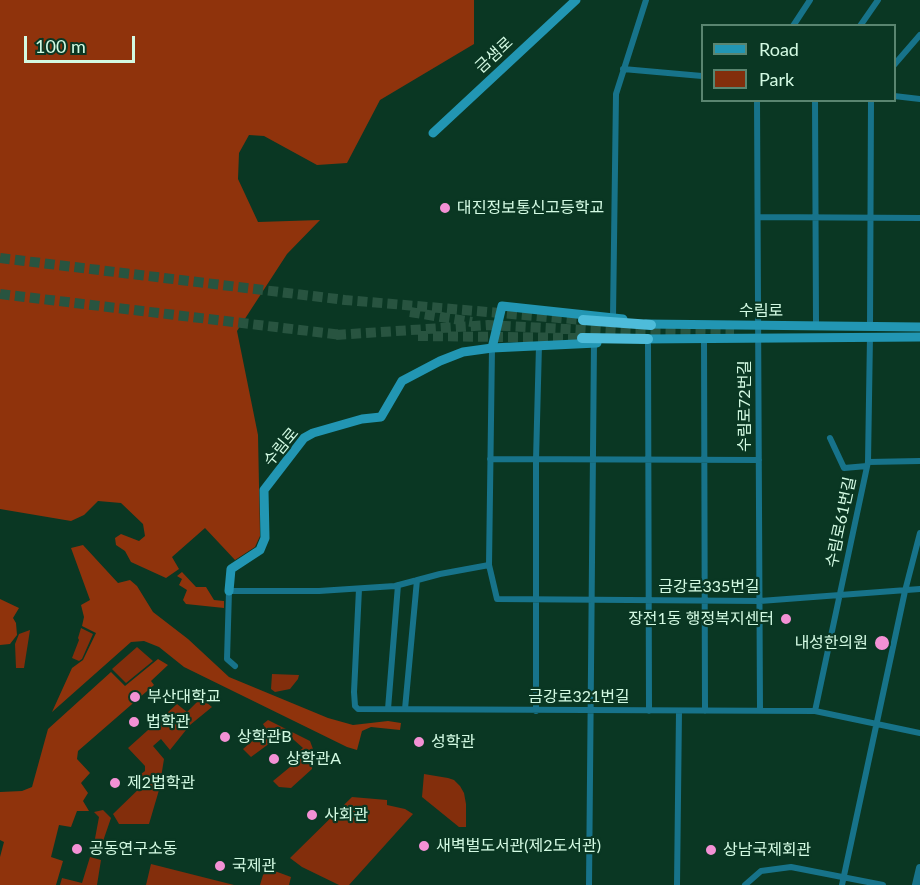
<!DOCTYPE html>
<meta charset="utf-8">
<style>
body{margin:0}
#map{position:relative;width:920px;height:885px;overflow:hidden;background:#0a3723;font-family:Lato,sans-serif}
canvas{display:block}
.legend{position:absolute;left:701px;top:24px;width:195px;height:78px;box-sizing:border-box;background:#0a3723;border:2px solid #5a8570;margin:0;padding:8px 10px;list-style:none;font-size:18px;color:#d3fae3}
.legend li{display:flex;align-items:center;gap:12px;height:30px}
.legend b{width:30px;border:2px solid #5a8570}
.scale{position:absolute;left:24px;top:36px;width:111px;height:27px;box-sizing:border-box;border:3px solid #d3fae3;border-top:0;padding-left:8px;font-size:18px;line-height:21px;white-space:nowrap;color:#d3fae3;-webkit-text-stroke:4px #0a3723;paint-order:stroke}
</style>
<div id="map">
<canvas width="920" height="885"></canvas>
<ul class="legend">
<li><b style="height:8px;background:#2296b3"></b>Road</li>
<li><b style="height:16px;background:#832e0c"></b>Park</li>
</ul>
<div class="scale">100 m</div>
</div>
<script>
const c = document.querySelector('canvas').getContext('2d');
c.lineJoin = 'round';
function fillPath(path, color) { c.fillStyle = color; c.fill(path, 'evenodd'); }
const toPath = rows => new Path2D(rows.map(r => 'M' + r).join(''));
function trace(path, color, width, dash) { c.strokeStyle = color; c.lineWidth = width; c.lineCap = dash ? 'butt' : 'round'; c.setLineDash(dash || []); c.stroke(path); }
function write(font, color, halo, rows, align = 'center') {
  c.font = font + ' Lato,"Noto Sans KR",sans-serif'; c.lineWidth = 4.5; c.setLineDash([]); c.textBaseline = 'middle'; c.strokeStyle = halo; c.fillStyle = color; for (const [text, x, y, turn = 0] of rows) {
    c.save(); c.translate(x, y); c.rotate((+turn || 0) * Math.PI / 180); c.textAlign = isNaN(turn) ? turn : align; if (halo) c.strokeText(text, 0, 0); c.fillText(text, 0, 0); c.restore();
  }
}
fillPath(toPath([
 [81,628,93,634,82,659,79,661,72,658,79,640,78,638],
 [30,630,24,668,16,668,15,644,19,634],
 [137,647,153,661,126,683,112,669],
 [272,674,299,675,298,679,290,689,275,692,271,689],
 [201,698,212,707,190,725,170,750,161,739,153,746,164,759,159,790,149,824,119,824,113,814,146,782,141,774,145,771,145,766,128,748,177,704,187,712],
 [268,720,310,741,313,749,312,769,291,788,279,787,273,781,301,758,297,753,303,748,285,732,251,757,243,749,266,729,263,724],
 [424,774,448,778,454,780,460,786,464,793,466,804,466,827,459,827,422,797],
 [352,797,387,800,387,805,405,809,413,814,349,885,339,885,302,867,290,858],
 [103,810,111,818,101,847,94,844,99,817,94,812],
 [90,857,101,860,97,885,60,885,62,878,82,883],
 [151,864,234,885,146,885],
 [272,870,291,877,289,885,260,885,263,875,267,871]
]), '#832e0c');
fillPath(toPath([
 [0,0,474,0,474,44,380,100,347,163,317,165,264,136,249,135,239,153,238,179,258,222,320,220,287,254,237,331,258,435,260,536,255,547,235,560,205,528,172,557,179,569,166,578,131,562,125,551,116,545,115,538,121,534,139,541,145,536,143,524,121,503,98,501,84,515,71,521,0,509],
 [83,545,118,583,130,580,137,586,153,612,188,639,229,677,328,718,353,725,388,721,401,723,400,730,371,727,362,731,357,750,347,747,184,667,159,647,144,641,131,642,52,712,72,668,83,660,96,633,82,626,84,617,81,605,90,600,71,548],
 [182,572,196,587,206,587,214,600,224,601,224,608,186,604,183,600,187,590,179,585,182,579,177,576],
 [0,599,19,608,13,618,16,623,17,635,10,644,0,645],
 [158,659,168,665,151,681,154,685,78,751,77,759,90,773,81,783,88,793,83,801,89,811,77,811,71,827,59,825,51,857,63,861,56,885,0,885,0,857,4,842,0,840,0,792,22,791,32,787,48,729,111,672,125,686]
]), '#8f330c');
trace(toPath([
 [0,258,345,300,583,320],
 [0,294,342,335],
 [410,312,472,322],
 [336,335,488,325,626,332,734,334],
 [418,336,582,338]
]), '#285440', 10, [10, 5]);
trace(toPath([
 [793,26,810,0],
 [860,26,878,0],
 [894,65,920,35],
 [623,69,702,76],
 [894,96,920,99],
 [757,100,760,710],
 [815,100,816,325],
 [758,217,920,218],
 [609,320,613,317,616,94,646,0],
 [870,326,871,100],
 [704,337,705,711],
 [648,339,649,711],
 [492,348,489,565,497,599,760,601,920,589],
 [830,438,844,468,867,466],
 [490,459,759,460],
 [868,462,920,461],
 [359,589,354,692,355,706,358,709,815,711,920,733],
 [235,666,227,659,229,591,319,591,395,586,440,574,489,565],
 [388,709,398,585],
 [405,709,417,580],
 [536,711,536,460,539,345],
 [815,711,868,462,870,336],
 [589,885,594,343],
 [677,885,679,711],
 [745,885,761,871,791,867,883,885],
 [842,885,905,591,920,533]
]), '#17738a', 6);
trace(toPath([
 [916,885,920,868]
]), '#17738a', 8);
trace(toPath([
 [433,133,576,0],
 [646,324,920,327],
 [641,339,920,337],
 [492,348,502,306,623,319],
 [229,591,231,569,260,550,265,538,264,490,304,438,313,433,362,419,381,417,402,381,440,361,463,352,492,348,597,343]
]), '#2296b3', 9);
trace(toPath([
 [583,320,651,325],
 [582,338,648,339]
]), '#4ebcda', 10);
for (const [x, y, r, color] of [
 [445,208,6,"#f391d5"],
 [786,619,6,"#f391d5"],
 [882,643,8,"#f391d5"],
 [135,697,6,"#f391d5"],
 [134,722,6,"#f391d5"],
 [225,737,6,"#f391d5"],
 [419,742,6,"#f391d5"],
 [274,759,6,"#f391d5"],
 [115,783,6,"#f391d5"],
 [312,815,6,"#f391d5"],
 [424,846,6,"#f391d5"],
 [77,849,6,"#f391d5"],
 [711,850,6,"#f391d5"],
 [220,866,6,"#f391d5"]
]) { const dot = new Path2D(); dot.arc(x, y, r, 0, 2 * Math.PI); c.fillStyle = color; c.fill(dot); trace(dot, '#0a3723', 2); }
write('16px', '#d3fae3', '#0a3723', [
 ["금샘로",494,55,-43],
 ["수림로",761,311],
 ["수림로72번길",745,406,-90],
 ["수림로",281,447,-50],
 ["수림로61번길",841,522,-78],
 ["금강로335번길",709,587],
 ["금강로321번길",579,697]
]);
write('16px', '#d3fae3', '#0a3723', [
 ["대진정보통신고등학교",457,208],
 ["장전1동 행정복지센터",774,619,"right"],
 ["내성한의원",868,643,"right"],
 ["부산대학교",147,697],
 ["법학관",146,722],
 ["상학관B",237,737],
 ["성학관",431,742],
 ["상학관A",286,759],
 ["제2법학관",127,783],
 ["사회관",324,815],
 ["새벽벌도서관(제2도서관)",436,846],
 ["공동연구소동",89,849],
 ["상남국제회관",723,850],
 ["국제관",232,866]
], 'left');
</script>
